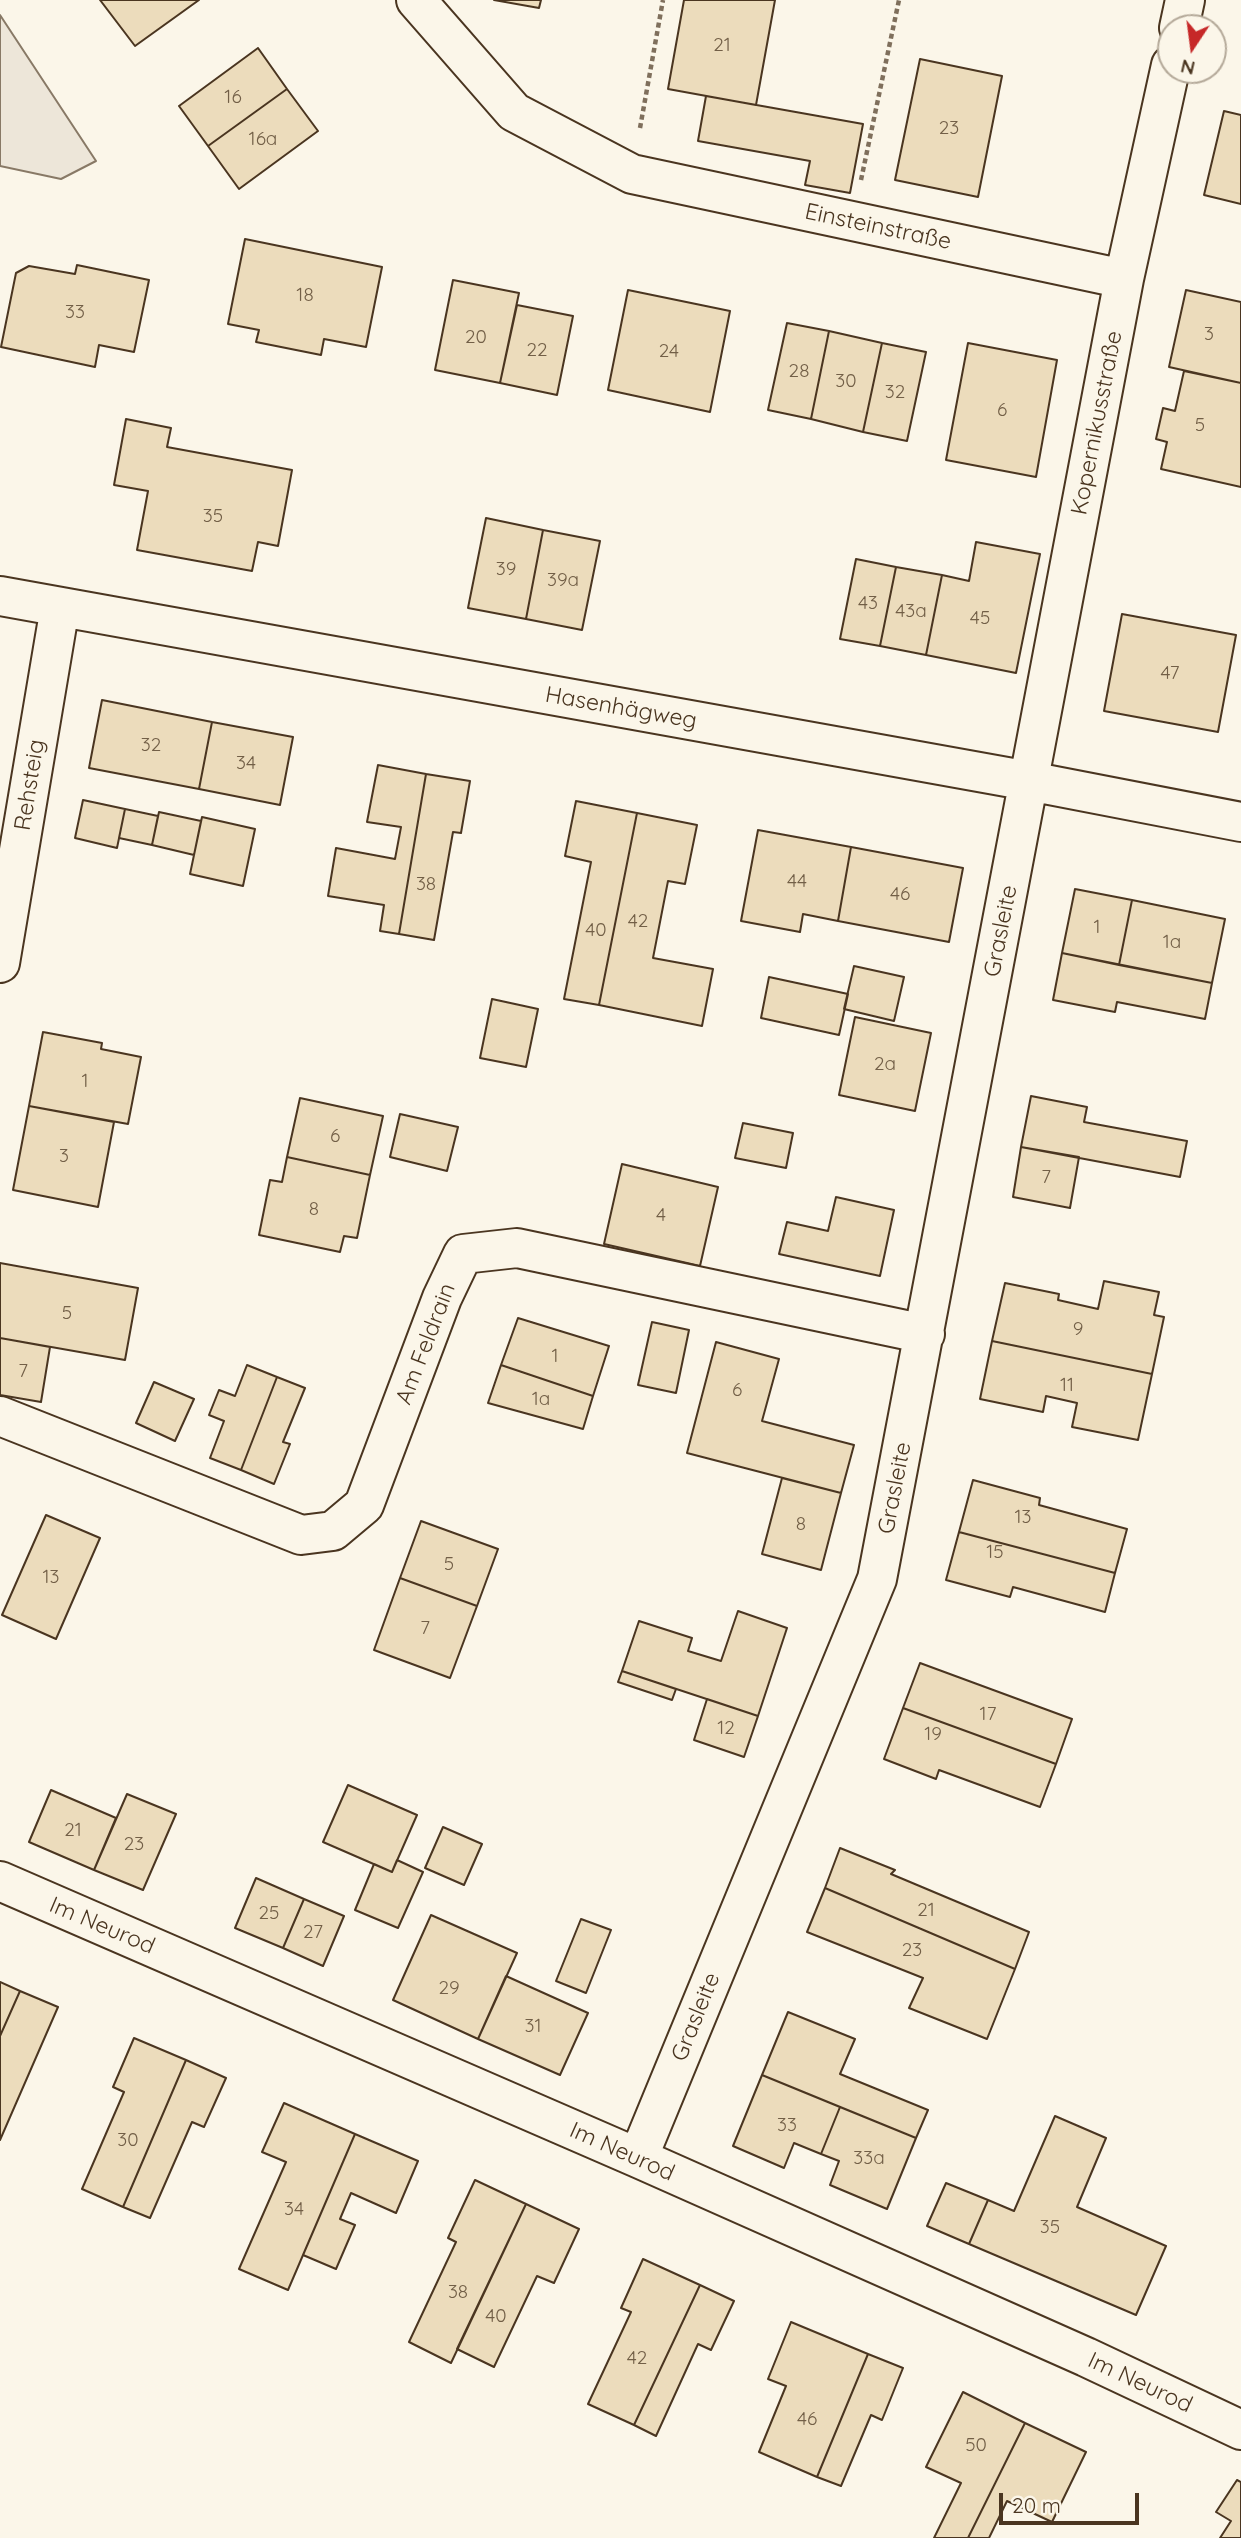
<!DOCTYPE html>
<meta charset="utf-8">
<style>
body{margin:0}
#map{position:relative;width:1241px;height:2538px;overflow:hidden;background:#fbf6e9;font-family:Quicksand,sans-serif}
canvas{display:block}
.north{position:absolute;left:1157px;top:14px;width:70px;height:70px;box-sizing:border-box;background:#fbf6e9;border:2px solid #b4a999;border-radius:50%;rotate:193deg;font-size:19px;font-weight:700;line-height:28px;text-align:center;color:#4a3520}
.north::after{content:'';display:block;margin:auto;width:24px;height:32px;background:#c62828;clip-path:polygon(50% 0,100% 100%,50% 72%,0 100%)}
.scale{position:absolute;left:999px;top:2493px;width:140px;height:32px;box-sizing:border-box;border:4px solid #4a3520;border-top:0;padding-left:9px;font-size:21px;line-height:24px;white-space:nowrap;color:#4a3520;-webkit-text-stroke:5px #fbf6e9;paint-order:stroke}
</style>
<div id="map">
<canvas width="1241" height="2538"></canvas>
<div class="north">N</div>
<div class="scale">20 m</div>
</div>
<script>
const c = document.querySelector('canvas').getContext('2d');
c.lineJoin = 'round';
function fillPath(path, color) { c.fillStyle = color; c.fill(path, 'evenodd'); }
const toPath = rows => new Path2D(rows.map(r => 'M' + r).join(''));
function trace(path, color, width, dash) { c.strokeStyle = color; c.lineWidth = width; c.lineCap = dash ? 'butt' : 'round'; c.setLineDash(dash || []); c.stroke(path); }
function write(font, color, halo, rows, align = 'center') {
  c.font = font + ' Quicksand,sans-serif'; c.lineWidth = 5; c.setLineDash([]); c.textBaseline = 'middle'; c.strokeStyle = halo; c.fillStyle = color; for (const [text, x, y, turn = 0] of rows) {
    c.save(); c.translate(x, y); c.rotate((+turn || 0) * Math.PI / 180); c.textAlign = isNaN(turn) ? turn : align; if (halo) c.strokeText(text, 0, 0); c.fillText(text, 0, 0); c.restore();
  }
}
const green = toPath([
 [0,15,96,161,61,179,0,166,0,15]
]);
fillPath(green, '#ede6d9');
trace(green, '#887966', 2);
const building = toPath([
 [100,0,199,0,135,46,100,0],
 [494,0,541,0,539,8,494,0],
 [684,0,775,0,756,105,668,89,684,0],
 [258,48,287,89,208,146,179,106,258,48],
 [920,59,1002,76,978,197,895,180,920,59],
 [287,89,318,131,239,189,208,146,287,89],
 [706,96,863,124,850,193,805,185,810,161,698,141,706,96],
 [1224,111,1241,115,1241,204,1204,195,1224,111],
 [245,239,382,267,366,347,324,339,321,355,256,342,259,330,228,324,245,239],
 [77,265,149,280,134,352,99,345,95,367,1,347,16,273,29,266,75,274,77,265],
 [453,280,519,293,500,383,435,370,453,280],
 [628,290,730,311,710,412,608,390,628,290],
 [1186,290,1241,302,1241,383,1169,367,1186,290],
 [517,305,573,316,557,395,500,383,517,305],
 [787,323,829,331,811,419,768,410,787,323],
 [829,331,882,343,863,432,811,419,829,331],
 [882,343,926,352,907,441,863,432,882,343],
 [968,343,1057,360,1036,477,946,460,968,343],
 [1184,371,1241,383,1241,487,1161,469,1167,442,1156,439,1163,408,1175,411,1184,371],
 [126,419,171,428,167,447,292,470,278,546,258,542,252,571,137,550,148,491,114,485,126,419],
 [486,518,543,530,526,619,468,608,486,518],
 [543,530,600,541,582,630,526,619,543,530],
 [976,542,1040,554,1016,673,926,655,942,575,969,581,976,542],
 [856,559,896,567,880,646,840,639,856,559],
 [896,567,942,575,926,655,880,646,896,567],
 [1122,614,1236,635,1218,732,1104,711,1122,614],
 [102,700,212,722,199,789,89,768,102,700],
 [212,722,293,737,280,805,199,789,212,722],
 [378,765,426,774,399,934,380,931,384,905,328,896,336,848,395,859,401,827,367,822,378,765],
 [426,774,470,781,461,833,453,832,434,940,399,934,426,774],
 [83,800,125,809,117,848,75,838,83,800],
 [576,801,637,813,599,1005,564,999,591,862,565,856,576,801],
 [125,809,158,816,152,845,119,838,125,809],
 [159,812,201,821,194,855,152,845,159,812],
 [637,813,697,825,685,884,668,881,653,958,713,969,702,1026,599,1005,637,813],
 [202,817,255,829,243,886,190,874,202,817],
 [758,830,851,847,838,921,803,914,800,932,741,921,758,830],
 [851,847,963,868,949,942,838,921,851,847],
 [1075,889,1132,900,1119,965,1062,953,1075,889],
 [1132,900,1225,919,1212,983,1119,965,1132,900],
 [1062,953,1212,983,1205,1019,1117,1002,1115,1012,1053,1000,1062,953],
 [854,966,904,977,894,1021,844,1009,854,966],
 [769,977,848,994,839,1035,761,1018,769,977],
 [492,999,538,1009,526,1067,480,1058,492,999],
 [855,1017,931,1033,915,1111,839,1095,855,1017],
 [43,1032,102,1043,101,1049,141,1057,128,1124,29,1106,43,1032],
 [1031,1096,1087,1107,1084,1122,1187,1141,1180,1177,1021,1147,1031,1096],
 [300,1098,383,1116,370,1175,287,1157,300,1098],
 [29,1106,114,1122,98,1207,13,1190,29,1106],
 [400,1114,458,1127,447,1171,390,1157,400,1114],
 [743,1123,793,1133,786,1168,735,1158,743,1123],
 [1021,1147,1079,1157,1070,1208,1013,1197,1021,1147],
 [287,1157,370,1175,357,1238,344,1236,340,1252,259,1235,270,1180,282,1182,287,1157],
 [622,1164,718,1187,700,1266,604,1244,622,1164],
 [836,1197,894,1210,880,1276,779,1254,787,1222,828,1231,836,1197],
 [0,1263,138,1288,125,1360,0,1338,0,1263],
 [1104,1281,1159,1292,1154,1315,1164,1317,1152,1374,992,1341,1005,1283,1059,1294,1058,1300,1098,1309,1104,1281],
 [518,1318,609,1346,593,1396,501,1365,518,1318],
 [652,1322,689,1330,676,1393,638,1385,652,1322],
 [0,1338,50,1347,41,1402,0,1395,0,1338],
 [992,1341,1152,1374,1138,1440,1072,1427,1077,1403,1046,1396,1043,1412,980,1399,992,1341],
 [716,1342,779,1359,762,1421,854,1445,841,1493,687,1453,716,1342],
 [247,1365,277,1377,241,1470,210,1458,224,1421,209,1415,219,1390,235,1396,247,1365],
 [501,1365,593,1396,583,1429,488,1403,501,1365],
 [277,1377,305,1388,283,1442,290,1444,274,1484,241,1470,277,1377],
 [154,1382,194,1399,175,1441,136,1423,154,1382],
 [782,1478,841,1493,821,1570,762,1554,782,1478],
 [973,1480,1040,1498,1039,1505,1127,1529,1115,1573,959,1532,973,1480],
 [46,1515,100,1538,56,1639,2,1615,46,1515],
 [421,1521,498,1549,477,1606,400,1578,421,1521],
 [959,1532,1115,1573,1105,1612,1013,1587,1010,1597,946,1580,959,1532],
 [400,1578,477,1606,450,1678,374,1650,400,1578],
 [738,1611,787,1628,758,1716,622,1671,639,1621,692,1638,688,1651,721,1661,738,1611],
 [920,1663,1072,1719,1056,1764,903,1708,920,1663],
 [622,1671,676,1689,672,1700,618,1682,622,1671],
 [707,1699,758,1716,744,1757,694,1740,707,1699],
 [903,1708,1056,1764,1040,1807,939,1770,936,1779,884,1759,903,1708],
 [348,1785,417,1815,392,1872,323,1842,348,1785],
 [51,1790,116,1818,94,1870,29,1842,51,1790],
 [127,1794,176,1814,143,1890,94,1870,127,1794],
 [443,1827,482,1844,464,1885,425,1868,443,1827],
 [840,1848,895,1870,891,1874,1029,1932,1015,1969,825,1888,840,1848],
 [397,1860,423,1872,398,1928,355,1910,374,1864,392,1872,397,1860],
 [256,1878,304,1899,283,1948,235,1928,256,1878],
 [825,1888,1015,1969,987,2039,909,2008,923,1978,807,1932,825,1888],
 [304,1899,344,1916,323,1966,283,1948,304,1899],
 [431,1915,517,1953,478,2039,393,2000,431,1915],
 [581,1919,611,1930,586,1993,556,1981,581,1919],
 [506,1976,588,2013,560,2075,478,2039,506,1976],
 [0,1982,20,1991,0,2036,0,1982],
 [20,1991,58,2007,0,2140,0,2036,20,1991],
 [788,2012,855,2039,840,2074,928,2110,916,2138,762,2075,788,2012],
 [134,2038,186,2060,123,2207,82,2189,124,2092,113,2087,134,2038],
 [186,2060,226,2078,204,2127,192,2122,150,2218,123,2207,186,2060],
 [762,2075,840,2107,821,2154,794,2143,784,2168,733,2146,762,2075],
 [284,2103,355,2134,288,2290,239,2269,286,2162,262,2152,284,2103],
 [840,2107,916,2138,887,2209,830,2185,839,2161,821,2154,840,2107],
 [1055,2116,1106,2138,1077,2207,1166,2246,1136,2315,969,2244,988,2200,1014,2211,1055,2116],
 [355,2134,418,2161,396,2213,351,2193,340,2219,355,2225,336,2269,303,2255,355,2134],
 [475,2180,526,2204,451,2363,409,2342,456,2242,448,2238,475,2180],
 [946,2183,988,2200,969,2244,927,2226,946,2183],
 [526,2204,579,2229,554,2283,537,2276,494,2367,457,2349,526,2204],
 [643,2259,700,2285,634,2425,588,2404,631,2312,621,2308,643,2259],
 [700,2285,734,2301,711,2350,698,2344,656,2436,634,2425,700,2285],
 [791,2322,868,2354,817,2477,759,2452,786,2386,768,2379,791,2322],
 [868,2354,903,2368,882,2420,871,2415,841,2486,817,2477,868,2354],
 [963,2392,1025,2423,968,2538,934,2538,961,2483,926,2467,963,2392],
 [1025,2423,1086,2452,1052,2522,1007,2501,989,2538,968,2538,1025,2423],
 [1237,2480,1241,2482,1241,2538,1220,2538,1231,2521,1216,2512,1237,2480]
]);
fillPath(building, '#ecdcbc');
trace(building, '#4a3520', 2);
const street = toPath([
 [416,0,514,112,632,174,1124,279],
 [1179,28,1185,0],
 [0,596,1029,781,1241,822],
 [0,963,60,607],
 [0,1416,301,1535,333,1531,364,1505,442,1298,463,1254,517,1248,925,1334],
 [0,1881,638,2158,1086,2357,1241,2430],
 [638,2158,877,1579,1124,279,1171,65]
]);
trace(street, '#4a3520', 42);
trace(toPath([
 [640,128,663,0],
 [861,180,899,0]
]), '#7f6f5c', 4.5, [5, 3.5]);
trace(street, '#fbf6e9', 38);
write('19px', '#725f47', null, [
 ["21",722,45],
 ["16",233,97],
 ["23",949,128],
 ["16a",263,139],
 ["18",305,295],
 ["33",75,312],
 ["3",1209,334],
 ["20",476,337],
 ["22",537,350],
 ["24",669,351],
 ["28",799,371],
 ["30",846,381],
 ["32",895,392],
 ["6",1002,410],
 ["5",1200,425],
 ["35",213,516],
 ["39",506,569],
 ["39a",563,580],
 ["43",868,603],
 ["43a",911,611],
 ["45",980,618],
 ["47",1170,673],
 ["32",151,745],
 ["34",246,763],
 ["44",797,881],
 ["38",426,884],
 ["46",900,894],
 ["42",638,921],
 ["1",1097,927],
 ["40",596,930],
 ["1a",1172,942],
 ["2a",885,1064],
 ["1",85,1081],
 ["6",335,1136],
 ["3",64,1156],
 ["7",1046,1177],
 ["8",314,1209],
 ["4",661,1215],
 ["5",67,1313],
 ["9",1078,1329],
 ["1",555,1356],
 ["7",23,1371],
 ["11",1067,1385],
 ["6",737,1390],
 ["1a",541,1399],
 ["13",1023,1517],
 ["8",801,1524],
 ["15",995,1552],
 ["5",449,1564],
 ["13",51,1577],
 ["7",425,1628],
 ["17",988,1714],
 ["12",726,1728],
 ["19",933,1734],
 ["21",73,1830],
 ["23",134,1844],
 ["21",926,1910],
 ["25",269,1913],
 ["27",313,1932],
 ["23",912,1950],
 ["29",449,1988],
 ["31",533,2026],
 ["33",787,2125],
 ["30",128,2140],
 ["33a",869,2158],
 ["34",294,2209],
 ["35",1050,2227],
 ["38",458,2292],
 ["40",496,2316],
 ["42",637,2358],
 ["46",807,2419],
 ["50",976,2445]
]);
write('23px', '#4a3520', '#fbf6e9', [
 ["Einsteinstraße",878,227,12],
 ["Kopernikusstraße",1097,423,-79],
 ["Hasenhägweg",621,708,10],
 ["Rehsteig",30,785,-81],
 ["Grasleite",1001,931,-79],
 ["Am Feldrain",426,1344,-69],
 ["Grasleite",895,1488,-79],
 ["Im Neurod",102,1926,23],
 ["Grasleite",696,2017,-68],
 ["Im Neurod",622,2152,24],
 ["Im Neurod",1140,2383,25]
]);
</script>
